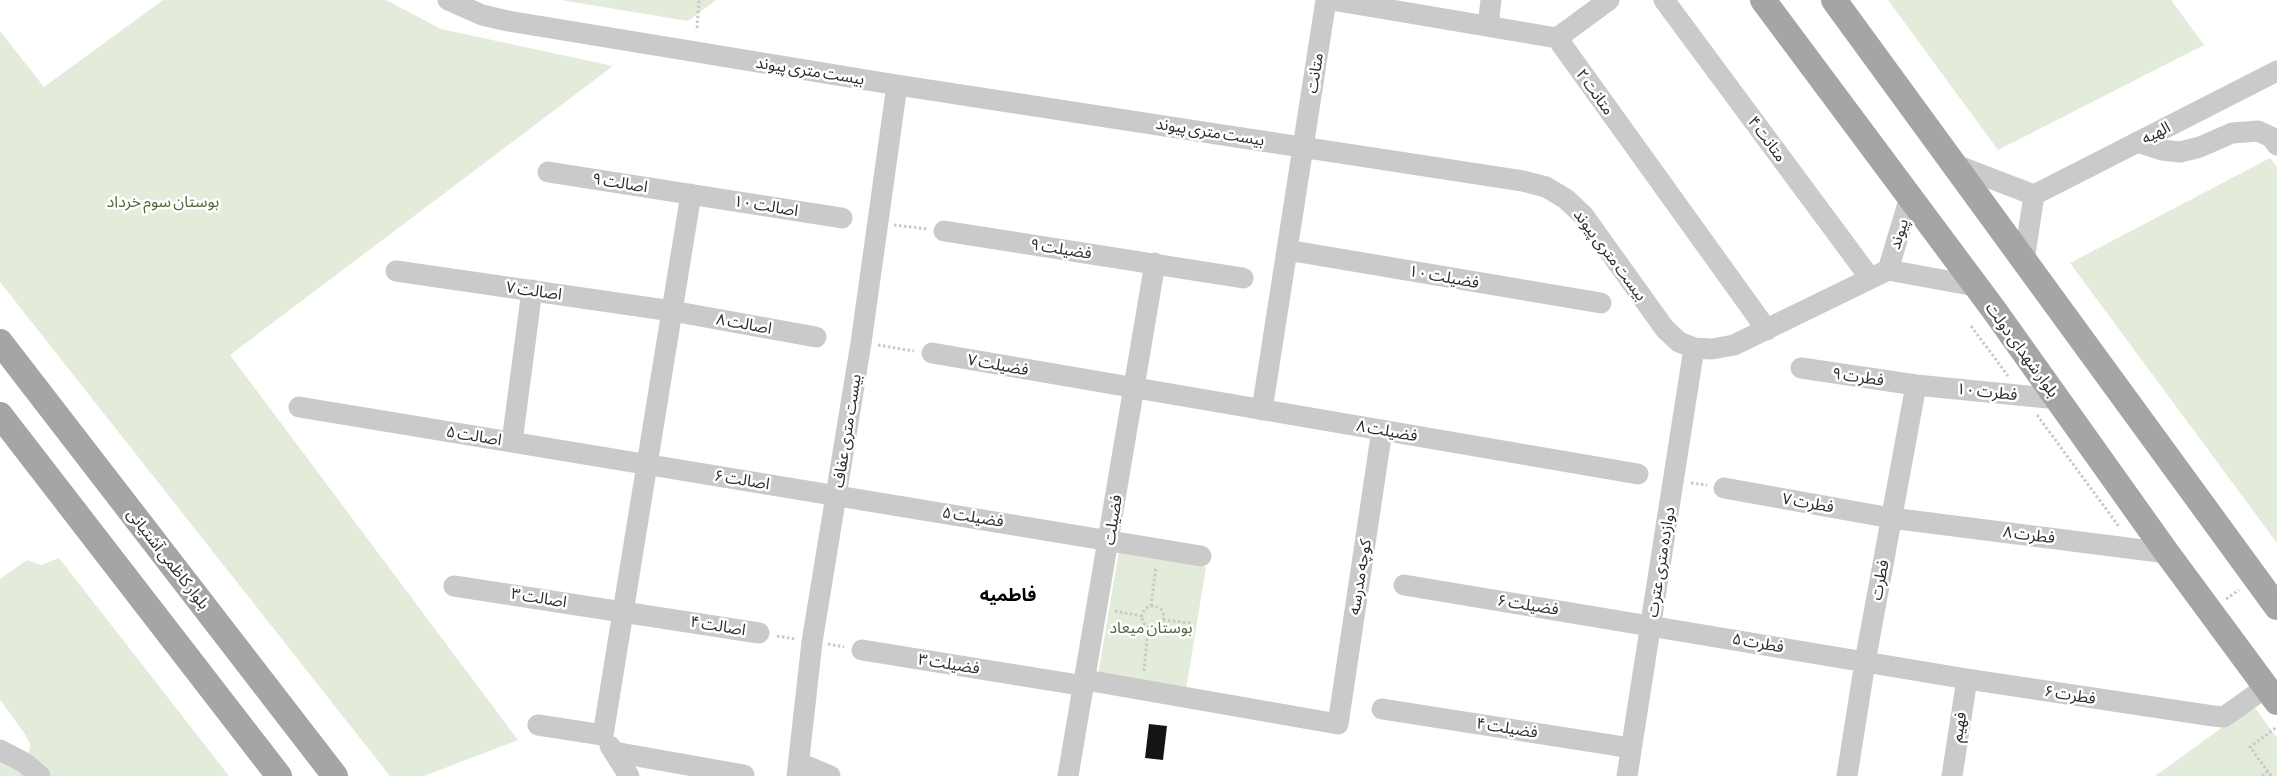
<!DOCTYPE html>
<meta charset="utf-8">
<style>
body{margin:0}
canvas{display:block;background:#fff}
</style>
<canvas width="2277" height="776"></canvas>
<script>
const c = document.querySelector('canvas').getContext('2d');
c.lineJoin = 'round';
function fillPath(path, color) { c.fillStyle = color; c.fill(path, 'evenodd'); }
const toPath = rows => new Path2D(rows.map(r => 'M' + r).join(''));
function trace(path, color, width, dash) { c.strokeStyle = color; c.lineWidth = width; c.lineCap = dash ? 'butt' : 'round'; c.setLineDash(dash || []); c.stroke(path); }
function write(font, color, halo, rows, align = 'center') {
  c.font = font + ' "Asap Condensed","Noto Sans Arabic",sans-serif'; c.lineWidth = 5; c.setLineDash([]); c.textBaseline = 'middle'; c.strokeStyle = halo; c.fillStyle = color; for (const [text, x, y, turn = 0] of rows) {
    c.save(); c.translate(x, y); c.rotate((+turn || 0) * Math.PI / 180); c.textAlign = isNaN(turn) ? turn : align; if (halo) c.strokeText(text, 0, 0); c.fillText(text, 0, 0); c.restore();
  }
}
fillPath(toPath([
 [163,0,386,0,441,29,613,66,230,355,518,740,424,776,390,776,0,282,0,31,44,87],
 [561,0,716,0,688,21],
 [1888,0,2171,0,2204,45,1998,150],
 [2270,158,2277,167,2277,543,2070,263],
 [1119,551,1206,567,1186,690,1098,675],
 [59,558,229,776,51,776,29,755,30,744,25,734,0,700,0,579,27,560,41,565],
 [2253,705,2277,738,2277,776,2155,776],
 [0,760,26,776,0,776]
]), '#e3ebda');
fillPath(toPath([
 [1149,724,1167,726,1163,760,1145,758]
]), '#141414');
trace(toPath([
 [697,28,699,0],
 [894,225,928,229],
 [1971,326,2008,376],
 [878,345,914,351],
 [2037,415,2120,528],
 [1691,483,1707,485],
 [2226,599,2239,590],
 '1142 617a11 11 0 1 1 22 0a11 11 0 1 1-22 0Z',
 [1151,606,1156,567],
 [1115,611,1141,616],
 [1163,620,1191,623],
 [777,636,795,639],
 [828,644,844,647],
 [1144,671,1148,627],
 [2262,776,2267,772],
 [2271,776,2250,747,2277,727]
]), '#cacaca', 3, [2.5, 2.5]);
trace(toPath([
 [448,0,482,15,508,21,897,85,1523,181,1546,187,1566,199,1584,216,1665,329,1679,342,1694,348,1712,349,1734,345,1888,270],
 [1332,0,1557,38,1767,330],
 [1664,0,1870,278],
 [1488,26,1491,0],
 [1557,38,1609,0],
 [2137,142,2162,150,2180,152,2200,147,2232,133,2258,131,2271,137,2277,145],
 [1956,165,2034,195],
 [548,172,842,218],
 [2034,195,2277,71],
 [944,231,1243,278],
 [1287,250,1601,303],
 [2024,261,2034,195],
 [1888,270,1975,286],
 [1888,270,1910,197],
 [396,271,672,311,816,337],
 [932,353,1638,474],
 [1801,368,1916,385,2058,399],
 [299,407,1201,556],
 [1262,410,1326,0],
 [512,442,532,290],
 [1724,488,1891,518,2167,553],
 [1404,585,1967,679,2213,716,2224,717,2266,687],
 [454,586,759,633],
 [862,650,1085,686],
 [1086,680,1338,724,1382,430],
 [1382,709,1631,748],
 [538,725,603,735],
 [603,735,691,194],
 [610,746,629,776],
 [0,750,25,763,40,776],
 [614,752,744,775],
 [799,763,830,776],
 [797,776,812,642,861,343,897,85],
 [1068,776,1155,263],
 [1627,776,1694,348],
 [1847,776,1865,662,1916,385],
 [1952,776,1967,679]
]), '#cacaca', 21);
trace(toPath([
 [1763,0,1994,310,2167,553,2277,702],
 [1834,0,2277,607],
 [0,342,335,776],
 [0,415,279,776]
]), '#a5a5a5', 26);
write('16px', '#2d2d2d', '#fff', [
 ["بیست متری پیوند",810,71,9],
 ["متانت",1315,73,-81],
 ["متانت ۲",1595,92,54],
 ["بیست متری پیوند",1210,132,9],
 ["الهیه",2156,133,-27],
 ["متانت ۴",1767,139,53],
 ["اصالت ۹",620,183,9],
 ["اصالت ۱۰",766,206,9],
 ["پیوند",1899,234,-73],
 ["فضیلت ۹",1061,249,9],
 ["بیست متری پیوند",1610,255,53],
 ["فضیلت ۱۰",1444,277,10],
 ["اصالت ۷",534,291,8],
 ["اصالت ۸",744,324,10],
 ["بلوار شهدای دولت",2022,350,54],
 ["فضیلت ۷",998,365,10],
 ["فطرت ۹",1858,377,8],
 ["فطرت ۱۰",1987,392,6],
 ["بیست متری عفاف",847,431,-81],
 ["فضیلت ۸",1387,431,10],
 ["اصالت ۵",474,436,9],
 ["اصالت ۶",742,480,9],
 ["فطرت ۷",1808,503,10],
 ["فضیلت ۵",973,517,9],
 ["فضیلت",1113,520,-81],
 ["فطرت ۸",2029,535,7],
 ["بلوار کاظمی آشتیانی",168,559,52],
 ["دوازده متری عترت",1661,562,-81],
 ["کوچه مدرسه",1360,577,-81],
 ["فطرت",1880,580,-79],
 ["اصالت ۳",539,598,9],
 ["فضیلت ۶",1528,605,9],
 ["اصالت ۴",718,626,9],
 ["فطرت ۵",1758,643,10],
 ["فضیلت ۳",949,664,9],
 ["فطرت ۶",2070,695,9],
 ["فهیم",1959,727,-81],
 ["فضیلت ۴",1507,728,9]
]);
write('16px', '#50683b', '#fff', [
 ["بوستان سوم خرداد",163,202],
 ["بوستان میعاد",1151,628]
]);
write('bold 18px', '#000', '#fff', [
 ["فاطمیه",1008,595]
]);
</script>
